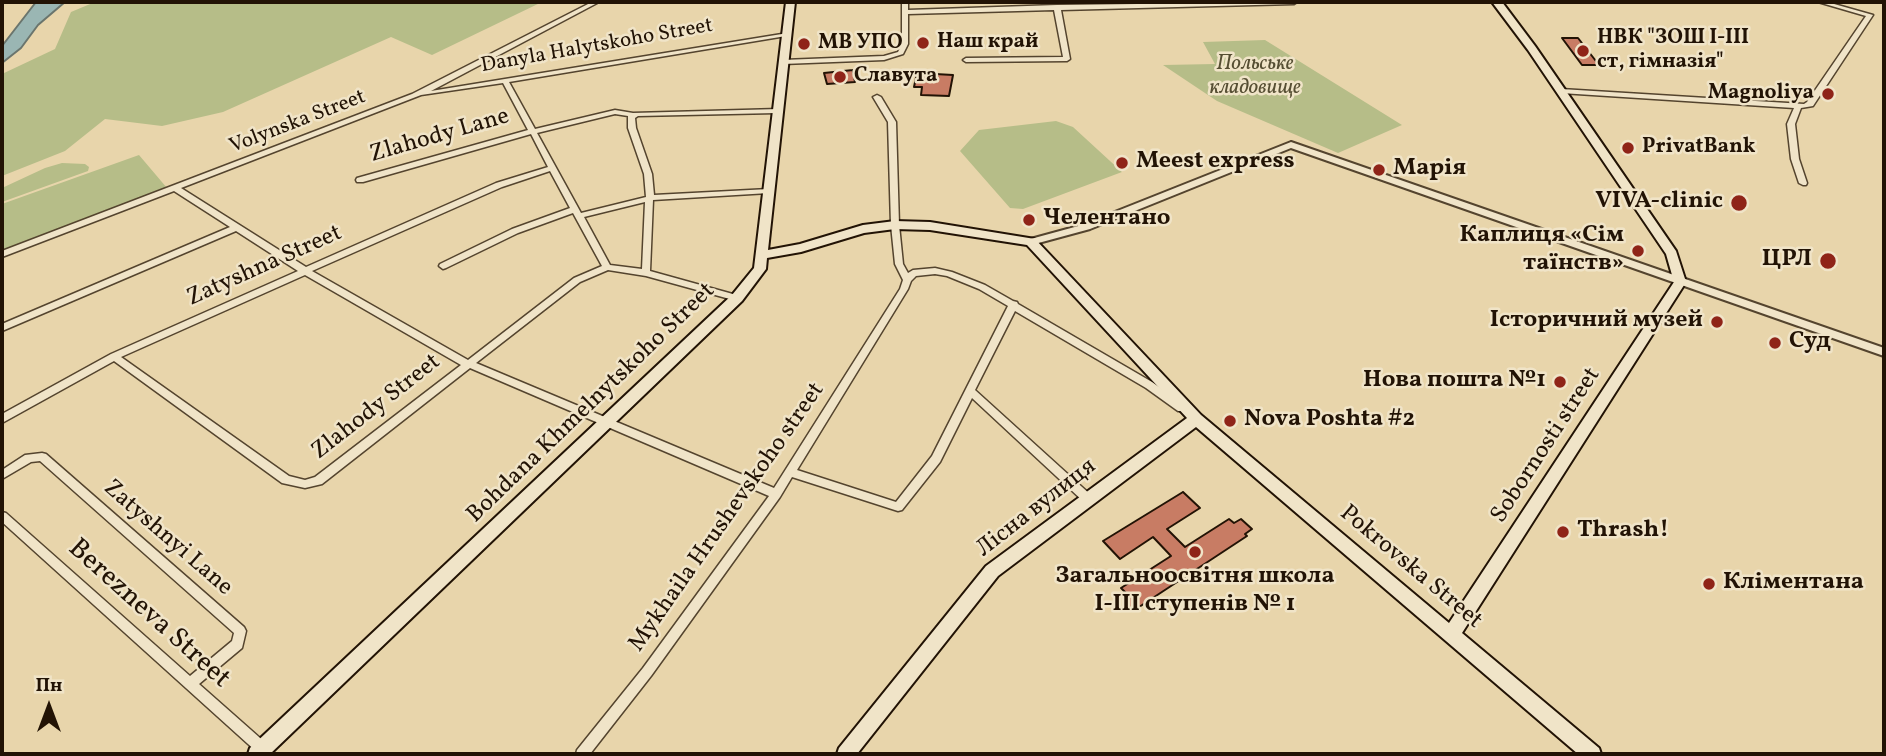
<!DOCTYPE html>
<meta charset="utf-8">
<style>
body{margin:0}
#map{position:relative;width:1886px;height:756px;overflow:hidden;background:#e8d5ab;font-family:Vollkorn,serif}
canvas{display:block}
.frame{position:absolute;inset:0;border:4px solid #221305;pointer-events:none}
.north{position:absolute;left:14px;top:672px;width:70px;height:70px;-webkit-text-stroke:5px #f0e4c8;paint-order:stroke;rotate:0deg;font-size:19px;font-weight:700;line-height:28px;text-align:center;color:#221305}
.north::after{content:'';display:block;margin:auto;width:24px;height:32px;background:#221305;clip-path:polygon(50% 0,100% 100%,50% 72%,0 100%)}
</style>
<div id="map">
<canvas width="1886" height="756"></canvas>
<div class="frame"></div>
<div class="north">Пн</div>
</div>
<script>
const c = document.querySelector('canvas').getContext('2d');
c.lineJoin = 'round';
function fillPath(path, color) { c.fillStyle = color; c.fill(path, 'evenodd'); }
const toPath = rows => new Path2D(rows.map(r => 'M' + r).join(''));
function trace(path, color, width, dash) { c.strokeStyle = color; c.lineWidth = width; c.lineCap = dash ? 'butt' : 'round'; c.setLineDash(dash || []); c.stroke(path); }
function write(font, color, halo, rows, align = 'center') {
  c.font = font + ' Vollkorn,serif'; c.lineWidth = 5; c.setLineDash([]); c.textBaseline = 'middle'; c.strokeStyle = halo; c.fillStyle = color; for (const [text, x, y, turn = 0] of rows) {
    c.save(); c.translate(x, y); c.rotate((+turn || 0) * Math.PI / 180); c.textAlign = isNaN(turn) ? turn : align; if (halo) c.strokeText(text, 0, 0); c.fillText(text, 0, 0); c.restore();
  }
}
fillPath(toPath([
 [95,2,542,2,432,55,391,37,223,112,162,126,105,119,65,151,2,176,2,74,55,49,71,12],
 [1265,40,1402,125,1338,153,1217,101,1163,65,1215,64,1203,42],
 [1056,121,1073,127,1122,172,1023,209,1010,208,960,151,979,130],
 [139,155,167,188,2,251,2,204],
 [62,163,85,164,89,167,88,171,2,202,2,188,45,168]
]), '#b6bd88');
const water = toPath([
 [36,2,65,2,38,25,21,48,2,63,2,46,36,2]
]);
fillPath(water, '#9ab6b3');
trace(water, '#6a756d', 2);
const building = toPath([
 [1562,38,1578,38,1599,65,1582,65,1562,38],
 [853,70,855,82,827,84,824,73,853,70],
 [917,73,953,75,949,96,921,95,922,87,914,87,917,73],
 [1183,492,1200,508,1167,529,1185,547,1229,519,1234,523,1241,519,1252,529,1245,534,1247,536,1133,611,1123,599,1129,596,1121,588,1171,556,1153,537,1120,559,1103,541,1183,492]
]);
fillPath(building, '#c87c64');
trace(building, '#221305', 2);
const minor = toPath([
 [592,2,599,2,431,91,788,33,789,34,786,36,509,82,535,129,615,110,633,113,779,109,780,111,776,113,638,116,635,118,636,128,652,174,654,195,769,189,773,191,769,193,653,200,650,271,740,296,741,298,737,301,646,276,608,270,580,282,476,363,774,488,900,289,903,280,895,264,891,225,888,122,873,97,877,95,881,97,896,122,899,225,903,264,908,273,913,270,935,268,952,272,985,285,1013,301,1017,302,1018,304,1152,382,1184,405,1186,408,1184,411,1178,411,1146,388,1015,311,975,390,1092,496,1093,499,1092,502,1088,503,1084,502,972,398,940,462,902,510,898,511,792,477,780,497,651,676,590,754,576,754,577,750,643,668,769,496,470,368,322,484,305,488,282,483,114,361,2,423,2,414,111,354,298,271,236,231,2,331,2,324,230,227,174,191,2,257,2,251,412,94,592,2],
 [503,83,528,130,357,178,356,180,357,182,363,182,531,134,548,167,496,183,306,267,181,188,421,95,503,83],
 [615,114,628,116,628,128,644,174,646,197,581,213,537,133,615,114],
 [550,171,570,208,512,229,440,264,439,266,443,269,446,268,518,233,573,213,602,266,574,278,468,360,312,271,502,187,550,171],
 [645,202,642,269,610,265,584,217,645,202],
 [935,274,947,276,979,289,1008,306,932,456,896,502,797,470,908,289,911,281,916,276,935,274],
 [305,275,461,365,315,477,305,480,289,476,121,357,305,275],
 [902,2,908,2,908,10,1057,5,1297,2,1294,4,1061,10,1070,59,1067,61,966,62,963,60,966,58,1063,57,1054,10,908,14,908,44,903,54,884,60,783,64,780,62,783,60,884,56,898,52,902,44,902,2],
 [1818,2,1827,2,1873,15,1813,106,1801,108,1795,124,1799,159,1807,183,1806,185,1803,185,1799,183,1791,159,1787,124,1794,108,1561,93,1557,91,1561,89,1804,104,1807,102,1866,16,1818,2],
 [42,453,46,454,244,627,246,631,242,648,199,684,268,745,269,749,268,753,258,753,2,522,2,512,6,513,190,676,232,641,234,633,40,461,31,462,2,479,2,470,25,455,42,453]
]);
const tertiary = toPath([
 [1291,142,1884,348,1884,356,1291,148,1090,229,1031,245,1026,242,1027,240,1082,225,1291,142]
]);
const secondary = toPath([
 [786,2,795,2,768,250,800,244,863,225,895,221,930,222,1035,239,1201,415,1449,623,1674,282,1666,254,1528,50,1492,2,1502,2,1535,46,1676,251,1686,282,1462,633,1599,748,1601,754,1578,754,1196,427,998,576,857,754,837,754,839,748,986,566,1187,418,1027,245,930,230,895,229,864,233,801,252,767,258,766,269,742,301,270,754,248,754,250,748,732,295,754,268,786,2]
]);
trace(minor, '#54442e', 3);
trace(tertiary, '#54442e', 4);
trace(secondary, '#221305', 4);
fillPath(minor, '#f0e4c8');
fillPath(tertiary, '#f0e4c8');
fillPath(secondary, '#f0e4c8');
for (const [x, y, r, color] of [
 [923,43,7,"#8f2418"],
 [804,44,7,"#8f2418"],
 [1583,51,7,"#8f2418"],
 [840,77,7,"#8f2418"],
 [1828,94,7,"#8f2418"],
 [1628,148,7,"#8f2418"],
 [1122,163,7,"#8f2418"],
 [1379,170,7,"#8f2418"],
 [1739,203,9,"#8f2418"],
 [1029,220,7,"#8f2418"],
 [1638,251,7,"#8f2418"],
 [1828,261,9,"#8f2418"],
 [1717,322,7,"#8f2418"],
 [1775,343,7,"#8f2418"],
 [1560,382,7,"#8f2418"],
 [1230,421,7,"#8f2418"],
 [1563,532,7,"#8f2418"],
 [1195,552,7,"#8f2418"],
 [1709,584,7,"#8f2418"]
]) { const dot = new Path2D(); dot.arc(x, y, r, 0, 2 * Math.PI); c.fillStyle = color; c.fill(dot); trace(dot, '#f0e4c8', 2.5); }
write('bold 21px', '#221305', '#f0e4c8', [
 ["НВК \"ЗОШ І-ІІІ",1597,39],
 ["ст, гімназія\"",1597,63],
 ["Наш край",937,43],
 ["МВ УПО",818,44],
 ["Славута",854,77],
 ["Magnoliya",1814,94,"right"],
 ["PrivatBank",1642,148]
], 'left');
write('21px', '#221305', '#f0e4c8', [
 ["Danyla Halytskoho Street",597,47,-10],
 ["Volynska Street",298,123,-21]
]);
write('italic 21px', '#564e33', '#f0e4c8', [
 ["Польське",1255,65],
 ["кладовище",1255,89]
]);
write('24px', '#221305', '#f0e4c8', [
 ["Zlahody Lane",440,137,-16],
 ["Zatyshna Street",265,267,-24],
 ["Bohdana Khmelnytskoho Street",592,404,-44],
 ["Zlahody Street",377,408,-38],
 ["Sobornosti street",1547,446,-57],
 ["Лісна вулиця",1037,509,-38],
 ["Mykhaila Hrushevskoho street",728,518,-55],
 ["Zatyshnyi Lane",167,539,41],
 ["Pokrovska Street",1410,568,40]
]);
write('bold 24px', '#221305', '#f0e4c8', [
 ["Meest express",1136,163],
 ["Марія",1393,170],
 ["VIVA-clinic",1723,203,"right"],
 ["Челентано",1043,220],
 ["Каплиця «Сім",1624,237,"right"],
 ["таїнств»",1624,265,"right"],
 ["ЦРЛ",1812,261,"right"],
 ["Історичний музей",1703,322,"right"],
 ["Суд",1789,343],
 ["Нова пошта №1",1546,382,"right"],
 ["Nova Poshta #2",1244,421],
 ["Thrash!",1577,532],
 ["Загальноосвітня школа",1195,578,"center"],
 ["І-ІІІ ступенів № 1",1195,606,"center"],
 ["Кліментана",1723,584]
], 'left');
write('28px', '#221305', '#f0e4c8', [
 ["Berezneva Street",148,615,42]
]);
</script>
